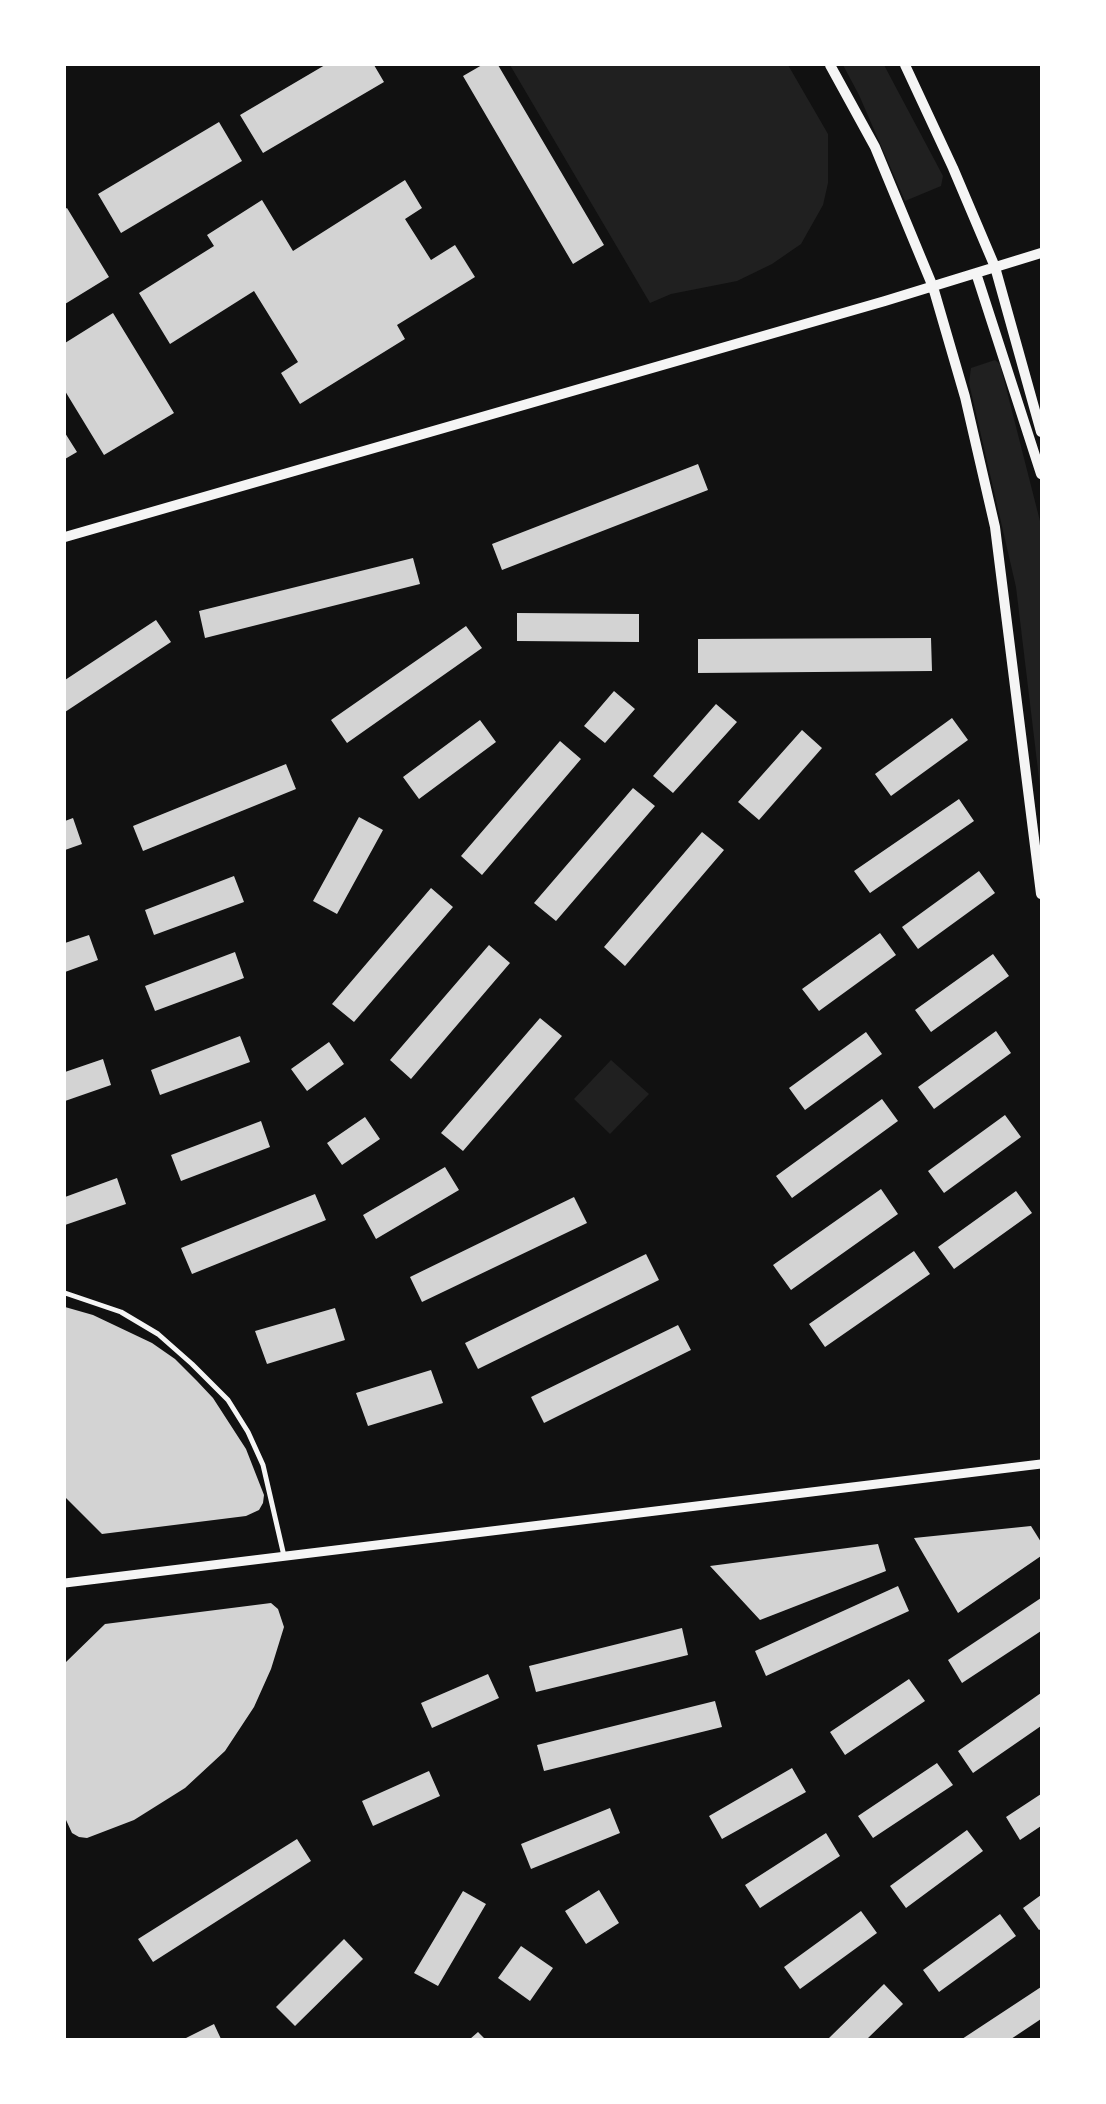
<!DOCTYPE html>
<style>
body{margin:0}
#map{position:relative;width:1106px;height:2104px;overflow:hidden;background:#111;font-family:Karla,sans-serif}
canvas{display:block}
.frame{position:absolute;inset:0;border:66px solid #fff;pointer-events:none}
</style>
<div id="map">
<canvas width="1106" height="2104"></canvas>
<div class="frame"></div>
</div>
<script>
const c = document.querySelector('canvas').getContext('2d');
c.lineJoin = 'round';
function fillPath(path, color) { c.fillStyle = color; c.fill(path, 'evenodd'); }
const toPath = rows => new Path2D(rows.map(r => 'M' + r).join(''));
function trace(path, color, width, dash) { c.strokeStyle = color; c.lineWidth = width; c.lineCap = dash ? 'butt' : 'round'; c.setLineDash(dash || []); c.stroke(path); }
fillPath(toPath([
 [510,65,788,65,828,134,828,183,823,205,801,244,772,264,737,281,671,294,650,303],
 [843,65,884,65,943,176,941,186,905,201,859,95],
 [995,360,1000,364,1041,525,1041,795,1016,587,969,383,971,368],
 [611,1060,649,1094,610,1134,574,1099]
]), '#202020');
fillPath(toPath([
 [325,65,374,65,384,82,263,153,240,115],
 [482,65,498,65,604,245,573,264,463,76],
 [219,122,242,161,121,233,98,194],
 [405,180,422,208,405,219,431,260,455,245,475,277,397,325,405,339,300,404,281,373,298,362,254,291,170,344,139,293,214,246,207,235,262,200,293,251],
 [67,208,109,277,65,304,65,209],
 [113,313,174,413,104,455,65,391,65,343],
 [65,433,77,452,65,459],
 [698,464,708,490,502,570,492,544],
 [413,558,420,584,205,638,199,611],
 [517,613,639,614,639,642,517,641],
 [156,620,171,642,65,712,65,680],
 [466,626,482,648,347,743,331,720],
 [931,638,932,671,698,673,698,639],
 [614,691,635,709,605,743,584,726],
 [716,704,737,722,673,793,653,776],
 [952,718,968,740,891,796,875,774],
 [480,720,496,742,419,799,403,777],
 [802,730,822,748,759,820,738,802],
 [560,741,581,759,482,875,461,856],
 [286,764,296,789,143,851,133,826],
 [633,788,655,806,556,921,534,903],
 [959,799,974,821,870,893,854,871],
 [359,817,383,830,337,914,313,901],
 [73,818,82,844,65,850,65,821],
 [702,832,724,850,625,966,604,947],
 [979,871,995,893,918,949,902,927],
 [234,876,244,902,154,935,145,910],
 [431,888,453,907,354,1022,332,1004],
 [880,933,896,955,819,1011,802,989],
 [89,935,98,960,65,972,65,943],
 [489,945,510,963,411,1079,390,1060],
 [235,952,244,978,155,1011,145,986],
 [993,954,1009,976,931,1032,915,1010],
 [540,1018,562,1036,463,1151,441,1133],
 [996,1031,1011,1053,934,1109,918,1087],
 [866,1032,882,1054,805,1110,789,1088],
 [240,1036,250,1062,160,1095,151,1070],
 [329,1042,344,1064,307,1091,291,1069],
 [103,1059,111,1085,65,1101,65,1072],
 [882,1099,898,1121,792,1198,776,1176],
 [1005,1115,1021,1137,944,1193,928,1171],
 [365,1117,380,1139,342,1165,327,1143],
 [261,1121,270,1147,181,1181,171,1155],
 [445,1167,459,1190,376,1239,363,1215],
 [117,1178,126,1204,65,1225,65,1197],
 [881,1189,898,1214,791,1290,773,1265],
 [1016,1191,1032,1213,954,1269,938,1247],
 [315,1194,326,1220,192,1274,181,1248],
 [574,1197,587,1223,422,1302,410,1277],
 [914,1251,930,1274,825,1347,809,1324],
 [646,1254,659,1280,478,1369,465,1343],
 [65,1307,93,1315,152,1343,175,1359,197,1381,213,1398,246,1449,264,1495,263,1503,259,1510,246,1516,102,1534,65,1497],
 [335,1308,345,1340,267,1364,255,1331],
 [678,1325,691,1350,544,1423,531,1397],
 [431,1370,443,1403,368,1426,356,1393],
 [1031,1526,1041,1542,1041,1556,958,1613,914,1538],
 [878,1544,886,1571,760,1620,710,1566],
 [898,1586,909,1611,766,1676,755,1651],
 [1041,1598,1041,1631,962,1683,948,1660],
 [271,1603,278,1609,284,1627,271,1669,254,1707,225,1751,185,1788,134,1820,87,1838,79,1837,72,1833,66,1820,65,1813,65,1663,105,1624],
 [682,1628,688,1655,536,1692,529,1666],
 [488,1674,499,1698,432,1728,421,1703],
 [909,1679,925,1701,845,1755,830,1732],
 [1041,1693,1041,1726,973,1773,958,1751],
 [715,1701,722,1727,544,1771,537,1745],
 [937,1763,953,1785,873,1838,858,1816],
 [792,1768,806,1792,722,1839,709,1816],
 [429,1771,440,1796,373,1826,362,1801],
 [1041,1794,1041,1826,1020,1840,1006,1817],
 [610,1808,620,1833,531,1869,521,1844],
 [967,1830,983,1851,906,1908,890,1886],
 [826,1833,840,1856,760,1908,745,1885],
 [297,1839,311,1861,153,1962,138,1939],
 [599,1890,619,1923,586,1944,565,1911],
 [463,1891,486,1904,438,1986,414,1973],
 [1041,1895,1041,1929,1039,1930,1023,1908],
 [861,1911,877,1933,800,1989,784,1967],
 [1000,1914,1016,1936,939,1992,923,1970],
 [344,1939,363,1959,295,2026,276,2007],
 [521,1946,553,1968,530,2001,498,1978],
 [884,1984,903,2004,867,2039,828,2039],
 [1041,1987,1041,2019,1011,2039,962,2039],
 [214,2024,221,2039,184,2039],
 [478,2032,485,2039,470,2039]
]), '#d3d3d3');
trace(toPath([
 [65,1293,121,1312,158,1334,192,1364,228,1400,248,1432,263,1465,284,1556]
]), '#f5f5f5', 5);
trace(toPath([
 [65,1583,1041,1464]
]), '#f5f5f5', 9);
trace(toPath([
 [830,65,875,147,933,287,965,397,995,527,1041,894],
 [905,65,953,168,995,267,1041,432],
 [976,273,1041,474],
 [65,537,885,301,1041,253]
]), '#f5f5f5', 10);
</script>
